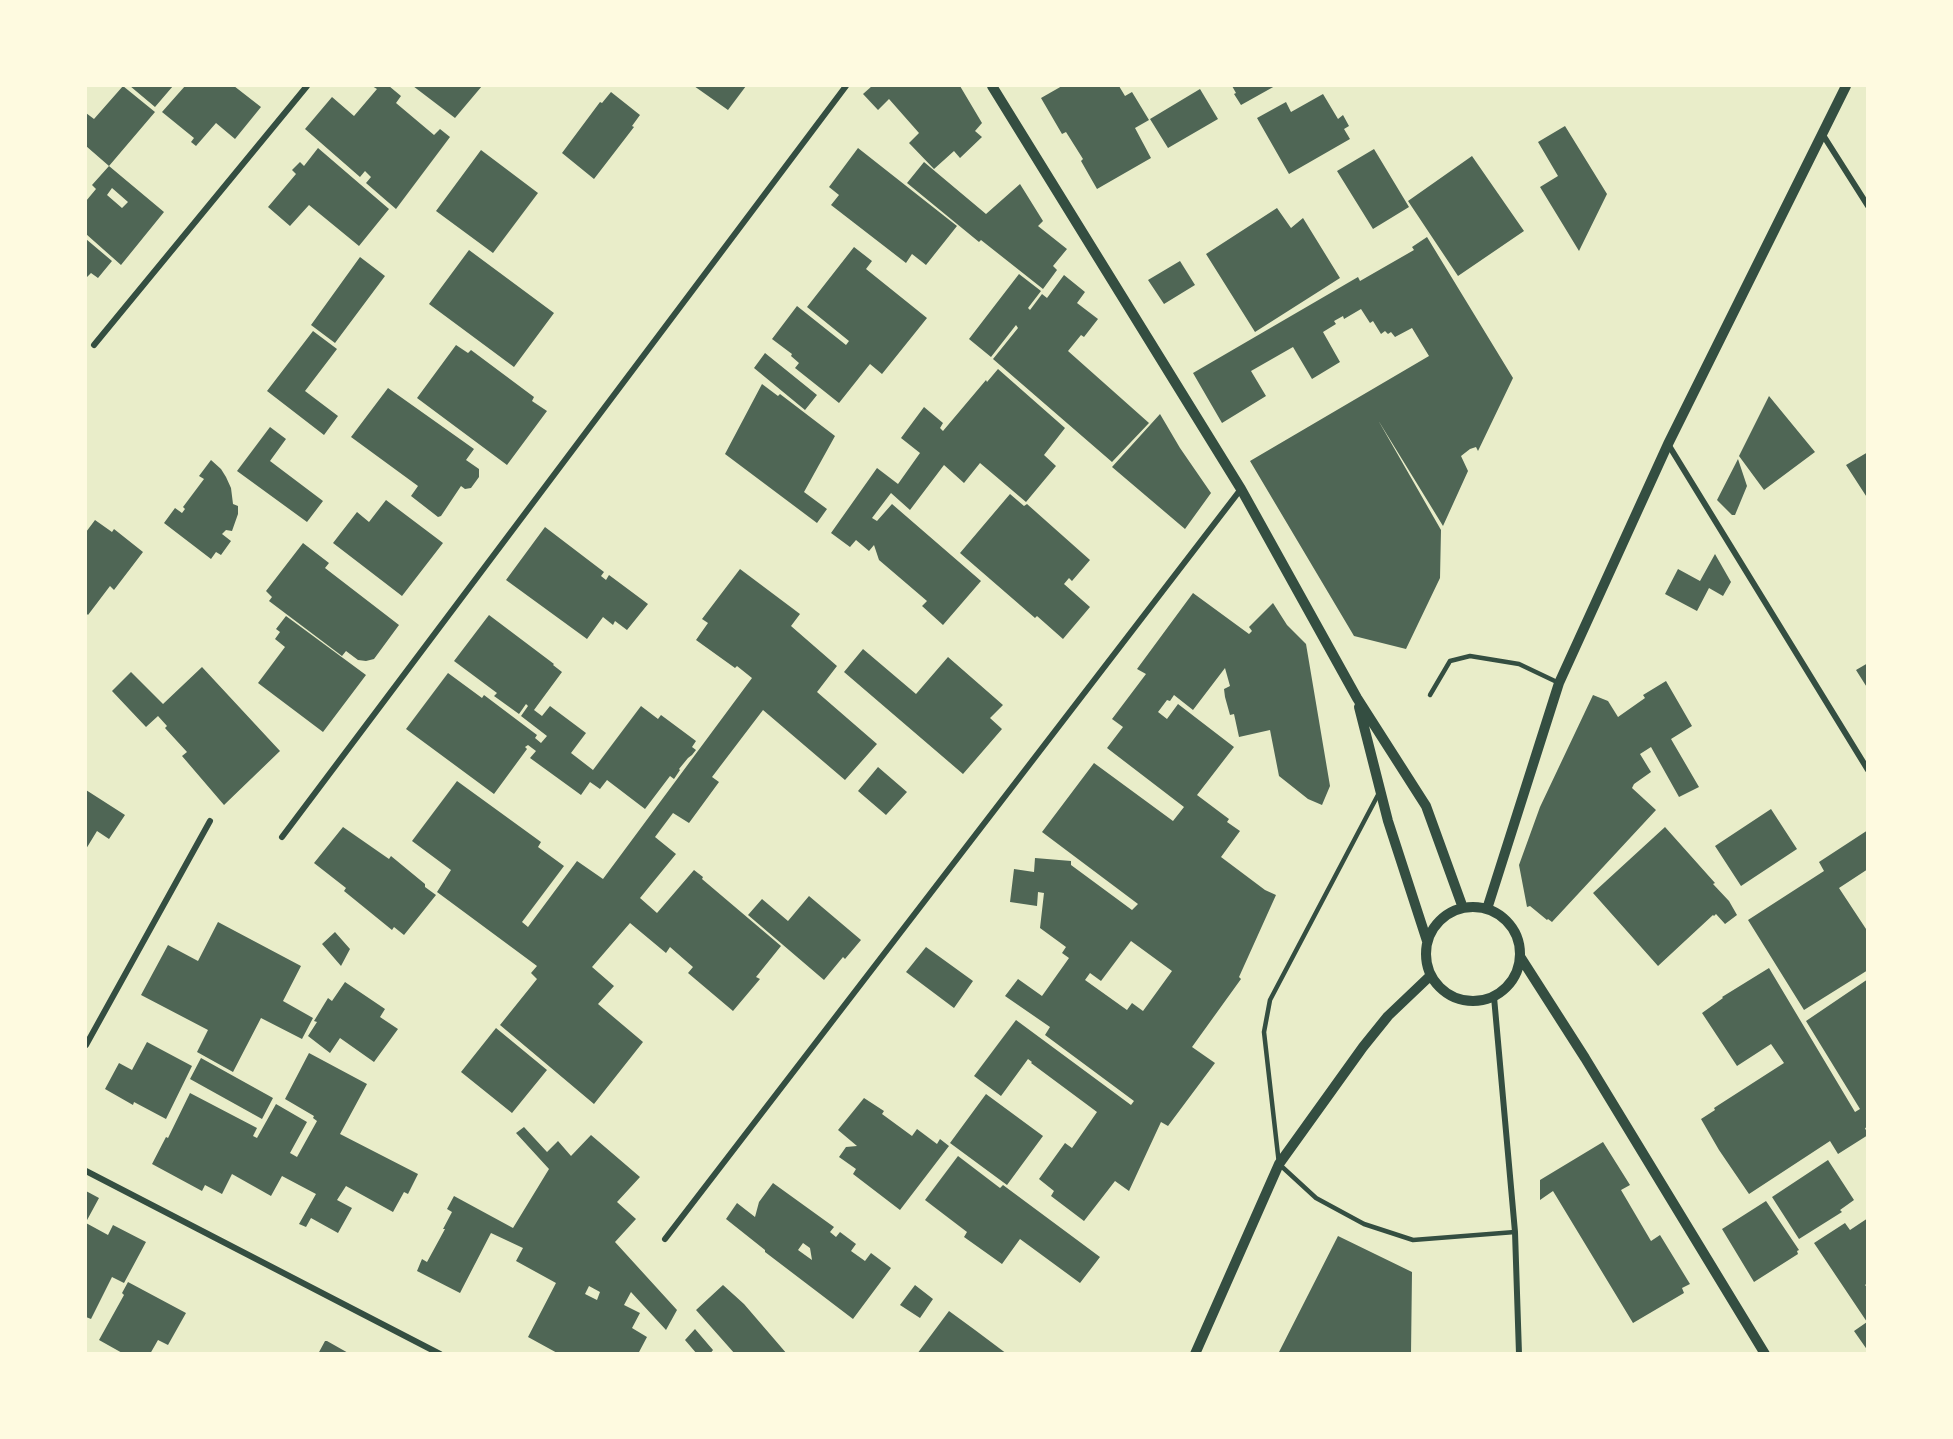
<!DOCTYPE html>
<style>
body{margin:0}
#map{position:relative;width:1953px;height:1439px;overflow:hidden;background:#e9edc9;font-family:"Golos Text",sans-serif}
canvas{display:block}
.frame{position:absolute;inset:0;border:87px solid #fefae0;pointer-events:none}
</style>
<div id="map">
<canvas width="1953" height="1439"></canvas>
<div class="frame"></div>
</div>
<script>
const c = document.querySelector('canvas').getContext('2d');
c.lineJoin = 'round';
function fillPath(path, color) { c.fillStyle = color; c.fill(path, 'evenodd'); }
const toPath = rows => new Path2D(rows.map(r => 'M' + r).join(''));
function trace(path, color, width, dash) { c.strokeStyle = color; c.lineWidth = width; c.lineCap = dash ? 'butt' : 'round'; c.setLineDash(dash || []); c.stroke(path); }
fillPath(toPath([
 [123,86,155,112,109,166,86,146,86,113,94,119],
 [130,86,173,86,155,107],
 [185,86,234,86,261,107,235,139,216,123,196,146,191,142,194,138,162,112],
 [372,86,389,86,401,96,396,103,434,135,440,129,450,137,396,209,366,183,371,177,365,171,360,177,305,129,332,97,354,116,377,89],
 [413,86,482,86,455,118],
 [694,86,746,86,728,110],
 [872,86,960,86,982,123,975,131,982,137,960,158,954,151,934,169,909,143,919,133,889,99,878,110,863,94],
 [1062,86,1119,86,1125,96,1132,92,1149,120,1135,128,1151,158,1097,189,1081,161,1083,159,1066,132,1062,134,1041,98],
 [1232,86,1275,86,1241,105,1234,94,1236,93],
 [1200,89,1218,119,1168,148,1150,119],
 [611,92,640,115,632,126,634,127,594,179,562,153,600,102,602,103],
 [1323,94,1338,119,1343,115,1349,126,1344,129,1350,139,1289,174,1257,118,1286,102,1291,112],
 [1565,126,1607,194,1579,251,1540,187,1558,176,1538,142],
 [318,148,389,209,359,246,309,205,290,226,268,207,296,174,292,170,300,162,304,166],
 [858,148,957,226,926,265,912,254,906,263,831,205,839,195,829,187],
 [1374,149,1409,207,1373,229,1337,171],
 [481,150,538,193,493,253,436,211],
 [1472,156,1524,231,1458,276,1408,201],
 [924,162,986,214,1020,184,1043,221,1038,226,1067,249,1053,266,1057,270,1043,289,981,240,979,242,907,183],
 [109,166,164,212,121,265,86,234,86,201,96,189,92,185],
 [112,188,128,202,122,208,107,195],
 [1277,208,1291,228,1303,218,1340,278,1255,332,1206,254],
 [1427,237,1513,378,1478,451,1476,447,1470,449,1461,456,1468,471,1443,526,1378,420,1441,530,1440,578,1406,649,1354,636,1250,461,1429,356,1412,328,1395,337,1391,332,1388,334,1385,331,1381,334,1373,321,1370,323,1361,309,1344,319,1343,316,1334,321,1336,324,1323,332,1340,362,1312,379,1293,347,1251,371,1266,396,1222,423,1193,373,1358,277,1360,281,1414,250,1412,247],
 [86,239,112,261,98,278,91,273,86,278],
 [854,247,872,261,866,269,927,318,882,374,870,364,839,403,795,368,799,363,791,356,792,354,772,339,797,306,846,345,849,341,807,307],
 [469,250,554,313,514,367,429,304],
 [360,257,385,276,335,343,311,325],
 [1180,261,1195,285,1164,304,1148,280],
 [1019,274,1041,291,1028,308,1030,310,1042,294,1047,298,1064,275,1085,292,1077,303,1098,319,1084,337,1081,335,1068,351,1149,423,1112,462,993,359,1018,328,1016,325,991,357,969,339],
 [313,331,337,349,305,391,338,416,324,435,267,391],
 [456,345,468,353,471,350,534,397,532,401,547,411,507,465,417,398],
 [765,353,817,395,805,410,754,368],
 [998,369,1065,428,1044,455,1056,466,1026,502,980,463,964,483,944,465,910,510,891,493,872,518,877,521,892,504,981,581,943,625,922,606,927,601,879,560,874,545,869,551,856,540,850,547,831,533,877,468,898,484,920,453,901,438,924,407,943,423,940,428,943,431,986,380,987,382],
 [762,384,778,396,780,394,835,436,804,492,827,509,817,523,725,454],
 [388,388,474,449,466,460,479,469,479,477,471,488,465,489,461,486,441,516,438,517,411,496,418,486,351,437],
 [1769,396,1815,452,1764,490,1739,456],
 [1160,414,1180,448,1211,493,1185,529,1112,467],
 [270,427,286,439,270,461,323,501,307,522,237,471],
 [1868,452,1868,499,1846,465],
 [1738,459,1747,486,1735,515,1732,515,1717,500],
 [211,460,221,469,226,477,231,488,233,504,238,506,238,514,232,531,226,530,222,534,231,541,221,555,216,552,211,559,164,523,175,508,182,513,185,509,183,507,204,479,199,476],
 [1010,494,1024,506,1027,504,1090,560,1072,581,1069,578,1064,584,1090,607,1063,639,1037,616,1035,618,960,553],
 [386,500,443,543,402,596,333,543,357,512,369,522],
 [95,520,112,532,114,529,143,552,114,590,110,586,88,615,86,613,86,532],
 [545,527,604,572,601,576,606,580,609,575,648,604,627,630,615,621,613,625,603,617,587,639,506,580],
 [303,543,329,563,325,568,399,625,374,659,366,661,358,660,346,651,342,656,269,601,272,597,266,591],
 [1715,554,1731,582,1723,596,1709,588,1697,611,1665,594,1678,569,1700,581],
 [740,569,800,614,791,626,837,666,817,692,877,744,845,780,763,710,712,777,719,782,689,823,673,813,655,837,676,854,640,898,657,913,694,870,703,877,702,879,781,946,756,977,760,979,733,1011,688,973,693,967,670,947,666,953,630,923,592,967,614,986,598,1004,643,1042,594,1104,500,1025,537,979,531,973,537,966,437,892,451,870,412,841,457,781,541,842,538,847,564,866,522,922,528,927,577,861,603,879,752,678,737,666,735,668,696,640,708,623,702,619],
 [1193,593,1249,634,1252,631,1249,627,1273,603,1287,625,1306,644,1330,786,1322,805,1308,799,1279,776,1270,730,1239,737,1234,714,1230,715,1225,697,1224,689,1230,686,1225,668,1193,710,1174,695,1170,701,1167,700,1158,712,1167,719,1178,704,1234,747,1197,795,1229,819,1227,822,1240,831,1221,857,1265,890,1276,895,1239,977,1241,979,1192,1047,1215,1063,1168,1126,1161,1122,1129,1191,1115,1181,1084,1221,1051,1196,1054,1191,1039,1179,1065,1143,1072,1148,1097,1112,1031,1063,1032,1062,1028,1059,1001,1096,974,1076,1016,1020,1131,1105,1134,1101,1045,1035,1050,1027,1005,996,1018,979,1042,996,1069,958,1062,953,1066,947,1040,928,1044,893,1038,892,1037,906,1010,902,1014,869,1034,872,1035,858,1071,861,1071,865,1132,910,1138,904,1042,832,1094,763,1173,821,1184,807,1107,748,1123,727,1112,719,1146,674,1137,669],
 [1131,941,1172,971,1143,1011,1132,1003,1127,1010,1085,980,1090,973,1101,981],
 [489,615,554,664,553,665,562,672,534,710,542,716,550,706,586,733,571,753,593,770,641,706,658,719,661,715,696,741,692,747,696,750,692,755,688,758,679,769,680,770,674,779,670,776,645,809,607,780,600,789,590,782,581,795,530,758,536,751,528,745,525,747,527,749,494,794,406,729,448,673,482,698,484,695,537,735,535,738,541,743,547,736,521,716,528,706,526,704,519,714,494,696,497,693,454,661],
 [286,616,366,675,323,732,258,683,285,647,275,639,280,632,276,629],
 [863,649,916,694,948,657,1003,705,990,718,1002,729,963,774,844,672],
 [1868,663,1868,689,1856,670],
 [202,667,280,751,224,805,182,756,187,752,165,728,167,726,158,716,146,727,112,691,131,672,163,704],
 [1666,681,1692,726,1671,739,1699,787,1679,797,1651,747,1640,754,1651,772,1634,784,1632,788,1656,810,1552,922,1548,919,1547,920,1530,906,1527,907,1519,865,1540,807,1593,695,1608,701,1618,717,1645,698,1643,695],
 [878,767,907,792,886,815,858,791],
 [86,790,125,815,109,839,97,831,86,849],
 [1771,809,1797,849,1741,886,1715,846],
 [343,827,389,859,391,856,425,884,425,887,436,895,404,935,394,927,392,930,344,891,346,888,314,863],
 [1665,827,1715,883,1713,884,1729,901,1737,915,1725,924,1716,914,1714,916,1713,915,1658,966,1593,893],
 [1868,830,1868,869,1839,888,1868,932,1868,970,1804,1010,1748,920,1824,871,1819,862],
 [809,896,861,940,845,959,843,957,824,980,748,915,762,899,788,921],
 [218,922,301,966,283,1001,313,1018,302,1039,261,1018,233,1072,197,1052,208,1030,141,995,168,945,198,961],
 [335,932,350,949,341,966,322,944],
 [926,947,973,981,954,1008,906,972],
 [1769,968,1855,1112,1860,1109,1806,1021,1868,979,1868,1127,1865,1128,1868,1135,1838,1154,1830,1141,1749,1194,1719,1150,1701,1119,1715,1110,1714,1108,1717,1106,1784,1063,1771,1044,1737,1066,1702,1013,1723,998,1722,997],
 [345,982,385,1009,380,1017,398,1029,374,1062,340,1038,330,1053,308,1036,317,1022,314,1021,328,998,332,1001],
 [496,1028,547,1070,512,1113,461,1072],
 [147,1042,192,1066,166,1119,134,1102,133,1105,105,1089,119,1063,132,1070],
 [309,1053,367,1084,340,1134,418,1174,408,1194,404,1192,393,1212,346,1186,337,1200,352,1208,338,1233,311,1218,306,1227,299,1224,316,1194,282,1176,271,1196,232,1174,222,1194,205,1185,202,1191,152,1164,166,1137,168,1138,190,1093,257,1128,253,1136,257,1138,276,1104,307,1122,290,1153,297,1157,317,1121,313,1118,314,1116,285,1099],
 [201,1058,273,1098,262,1119,190,1079],
 [986,1094,1043,1136,1007,1185,950,1143],
 [864,1098,884,1111,882,1114,912,1136,917,1129,937,1144,940,1139,949,1146,900,1210,853,1174,856,1169,839,1157,846,1147,857,1146,838,1130],
 [524,1127,547,1152,558,1141,571,1156,591,1135,640,1177,617,1202,636,1219,615,1242,677,1310,666,1330,631,1292,624,1305,640,1313,632,1328,647,1337,638,1354,559,1354,528,1337,556,1283,516,1261,523,1248,491,1233,460,1293,417,1271,422,1259,427,1262,445,1229,443,1229,452,1212,447,1209,454,1196,513,1228,549,1169,516,1133],
 [589,1286,600,1292,597,1300,585,1294],
 [1603,1142,1630,1185,1621,1190,1651,1241,1660,1235,1690,1284,1682,1288,1684,1293,1633,1323,1553,1191,1540,1200,1540,1180],
 [958,1156,1000,1188,1003,1185,1100,1257,1080,1283,1020,1239,1002,1264,964,1237,967,1232,925,1200],
 [1828,1160,1854,1200,1840,1210,1842,1212,1799,1239,1772,1197],
 [773,1183,834,1227,830,1232,836,1237,840,1232,856,1244,851,1251,865,1261,871,1253,891,1268,853,1319,765,1252,765,1250,726,1219,737,1203,755,1217,759,1202],
 [803,1243,810,1248,812,1260,798,1250],
 [86,1191,99,1198,86,1222],
 [1766,1201,1799,1250,1797,1251,1798,1254,1754,1282,1722,1229],
 [1868,1218,1868,1283,1865,1285,1868,1288,1868,1351,1854,1331,1867,1322,1814,1243,1845,1223,1850,1230],
 [86,1223,108,1235,113,1225,146,1242,124,1283,112,1277,91,1319,86,1317],
 [1338,1236,1412,1272,1411,1354,1278,1354],
 [128,1282,186,1313,168,1345,158,1340,150,1354,124,1354,99,1340,124,1295,122,1293],
 [723,1285,744,1304,787,1354,735,1354,696,1310],
 [915,1285,933,1299,920,1318,900,1305],
 [949,1311,975,1330,1007,1354,917,1354],
 [695,1329,713,1350,710,1354,697,1354,685,1340],
 [325,1341,327,1341,350,1354,318,1354]
]), '#4f6655');
trace(toPath([
 [1430,695,1450,661,1470,656,1519,664,1559,683],
 [1379,793,1270,1000,1264,1032,1279,1164,1316,1198,1364,1224,1413,1240,1515,1232]
]), '#344e41', 4.5);
trace(toPath([
 [1823,135,1868,206],
 [94,345,307,86],
 [1668,444,1868,770],
 [282,837,846,86],
 [1494,997,1515,1232,1519,1354],
 [86,1045,210,821],
 [86,1171,440,1354],
 [665,1239,1241,489]
]), '#344e41', 6);
trace(toPath([
 [992,86,1241,489,1357,698,1426,806,1463,908],
 [1359,707,1388,821,1427,941],
 '1426 954a47 47 0 1 1 94 0a47 47 0 1 1-94 0Z',
 [1487,909,1559,683,1668,444,1846,86],
 [1521,958,1585,1058,1765,1354],
 [1195,1354,1279,1164,1363,1047,1388,1016,1430,976]
]), '#344e41', 10);
</script>
